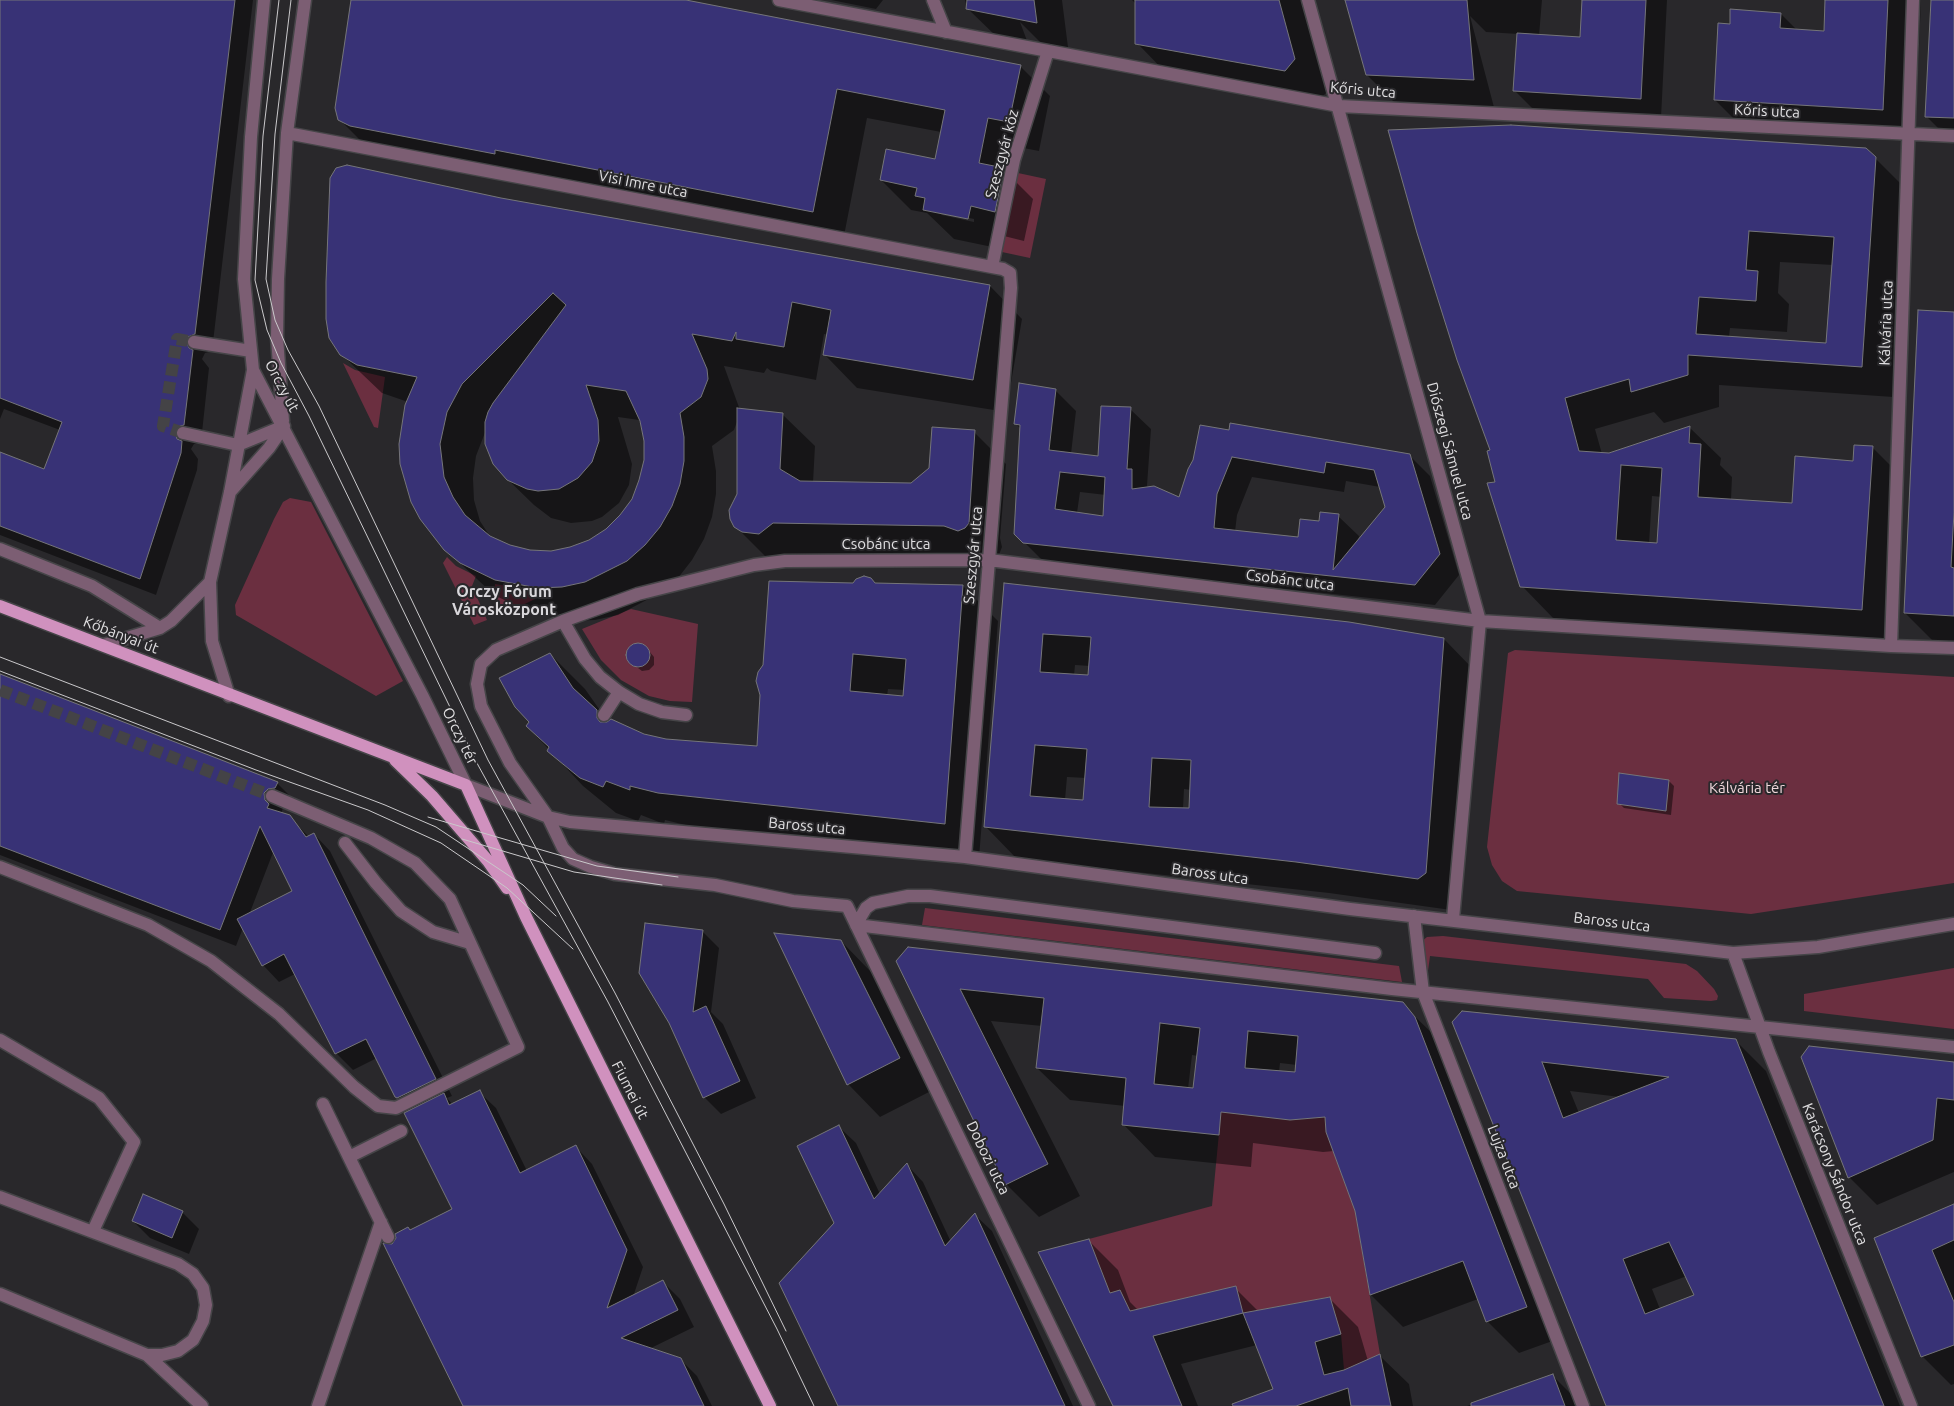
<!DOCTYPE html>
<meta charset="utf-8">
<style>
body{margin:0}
canvas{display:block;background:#29282b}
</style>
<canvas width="1954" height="1406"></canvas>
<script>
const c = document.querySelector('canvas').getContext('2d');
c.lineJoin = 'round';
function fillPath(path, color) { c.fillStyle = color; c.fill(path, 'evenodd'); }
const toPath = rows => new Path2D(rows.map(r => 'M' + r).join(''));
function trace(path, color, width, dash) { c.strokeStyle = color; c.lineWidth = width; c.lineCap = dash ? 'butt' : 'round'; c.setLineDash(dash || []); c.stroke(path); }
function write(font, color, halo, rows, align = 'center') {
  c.font = font + ' Ubuntu,sans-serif'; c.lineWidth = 4; c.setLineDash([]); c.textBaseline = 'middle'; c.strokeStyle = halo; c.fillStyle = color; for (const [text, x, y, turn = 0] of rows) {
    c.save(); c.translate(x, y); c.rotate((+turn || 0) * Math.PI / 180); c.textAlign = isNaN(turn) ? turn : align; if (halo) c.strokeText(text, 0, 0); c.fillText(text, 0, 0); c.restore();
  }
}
fillPath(toPath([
 [1018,173,1046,179,1030,258,1002,252],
 [343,363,355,370,385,377,378,428,374,427],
 [290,498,311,502,403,681,376,696,236,615,235,605,274,519,283,502],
 [447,557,456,566,476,576,472,586,487,620,474,625,443,563],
 [495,584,536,591,535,599,500,616,494,601],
 [631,609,698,624,692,702,670,701,649,696,621,680,601,660,582,629],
 [1515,650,1954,677,1954,883,1751,914,1517,891,1502,881,1492,865,1487,847,1508,653],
 [925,908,1399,966,1402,982,922,925],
 [1443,936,1686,964,1697,971,1714,989,1718,996,1717,1000,1711,1001,1664,998,1648,979,1430,956,1428,971,1424,970,1421,942,1427,937],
 [1954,968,1954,1029,1804,1011,1804,994],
 [1221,1112,1290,1120,1325,1117,1326,1132,1355,1211,1380,1354,1344,1370,1341,1334,1329,1297,1243,1313,1236,1286,1130,1311,1120,1291,1110,1293,1089,1239,1212,1206]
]), '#6b2f40');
fillPath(toPath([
 [0,0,253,0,212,351,205,353,202,359,209,368,201,442,194,444,191,449,198,459,197,470,156,595,0,535,0,453,45,470,60,430,4,409,0,419],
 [353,0,678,0,1020,66,1050,96,1039,151,1018,147,1012,178,1033,199,1024,241,1000,235,997,248,954,239,927,213,911,210,881,180,936,160,941,132,867,118,843,241,369,149,339,119],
 [939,212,974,219,974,222,942,215],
 [831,0,883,0,876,9],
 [965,0,1062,0,1069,55,1049,51,1020,22,1029,46,1000,40,967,8],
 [1132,0,1304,0,1327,92,1317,102,1169,76,1137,43,1136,4],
 [1347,0,1542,0,1539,36,1581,38,1583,0,1667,0,1661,118,1535,111,1515,91,1518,34,1486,32,1470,16,1495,111,1399,107,1367,75],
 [1826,0,1921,0,1915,142,1747,132,1715,100,1731,25,1781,14,1798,31,1825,32],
 [1931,0,1954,0,1954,144,1926,116],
 [1875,158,1907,190,1893,397,1719,385,1719,407,1664,423,1654,412,1595,429,1602,454,1610,454,1689,427,1721,458,1720,465,1732,477,1731,500,1793,504,1872,447,1904,479,1893,641,1553,618,1522,586,1497,483,1491,451,1458,360],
 [1780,262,1833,265,1828,344,1729,337,1730,328,1787,332,1789,304,1778,293],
 [1652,496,1662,497,1658,545,1649,544],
 [501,199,990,286,1022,319,1006,412,857,388,825,355,828,335,824,334,816,380,771,371,767,368,764,373,724,366,740,410,782,414,815,446,813,483,911,485,974,432,1006,464,1000,538,1002,547,997,560,768,559,735,526,738,494,738,419,734,430,712,446,716,471,716,494,712,517,704,539,692,560,678,578,660,593,618,615,595,620,572,621,529,612,494,595,445,549,408,402,382,393,341,354],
 [618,417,639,420,643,430,645,451,641,481,627,508,607,530,580,545,551,552,520,549,491,538,480,521,474,500,473,478,476,456,486,430,489,454,500,472,534,505,551,518,571,523,592,521,602,517,619,503,629,485,632,464],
 [1954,313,1954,645,1936,644,1905,613],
 [1055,390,1076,411,1071,454,1100,458,1130,409,1151,429,1147,486,1179,499,1194,460,1201,426,1409,455,1430,476,1459,575,1435,605,1045,563,1015,533,1021,429,1015,423],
 [1252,477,1344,492,1346,481,1380,487,1386,507,1358,542,1359,536,1338,516,1320,522,1299,538,1235,532,1237,515],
 [1080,492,1106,495,1104,517,1077,513],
 [876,584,963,586,998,621,979,858,694,827,665,820,664,824,641,815,638,821,616,813,583,786,527,726,531,722,550,654,585,689,609,723,666,740,758,747],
 [888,689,905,690,904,697,887,696],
 [1005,585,1444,639,1476,672,1451,910,1329,893,1017,859,985,826],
 [1075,665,1090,666,1089,677,1074,676],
 [1067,777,1086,778,1084,802,1065,800],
 [1184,789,1191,790,1190,810,1183,809],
 [636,644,644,645,654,657,654,665,649,670,642,671,630,662,627,655,630,648],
 [0,675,277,783,293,799,284,805,281,814,289,817,309,837,314,834,330,851,452,1096,447,1098,453,1105,479,1092,496,1108,527,1171,576,1147,592,1164,643,1267,633,1297,663,1282,680,1299,694,1327,649,1349,680,1359,697,1376,712,1406,465,1406,393,1245,410,1231,454,1209,411,1111,396,1096,377,1058,353,1070,336,1053,295,974,279,982,263,965,243,928,236,946,0,855],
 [274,850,294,891,249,915],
 [1669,781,1674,786,1671,815,1624,808,1619,803],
 [702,931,719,948,711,1012,723,1024,756,1098,721,1114,704,1097,670,1022],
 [841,941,873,974,931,1091,880,1117,848,1084],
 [898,961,1402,1004,1435,1036,1558,1339,1519,1353,1487,1321,1478,1299,1403,1327,1371,1295,1356,1211,1334,1151,1323,1152,1253,1143,1251,1167,1155,1157,1123,1124,1125,1106,1070,1100,1037,1068,1042,1026,991,1021,1080,1196,1039,1217,1007,1185],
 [1192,1055,1198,1056,1194,1089,1188,1089],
 [1280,1063,1297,1065,1296,1073,1279,1072],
 [1454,1022,1736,1041,1766,1071,1900,1406,1607,1406],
 [1570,1091,1620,1097,1579,1113],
 [1687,1276,1695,1295,1660,1309,1652,1289],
 [1954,1064,1954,1172,1877,1205,1849,1177],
 [839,1127,856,1143,880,1194,907,1165,923,1182,951,1242,975,1215,992,1231,1073,1406,840,1406,835,1223],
 [1954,1205,1954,1384,1951,1385,1922,1356,1876,1238],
 [182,1212,199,1229,189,1254,150,1238,133,1221],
 [1089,1241,1118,1270,1130,1302,1138,1310,1235,1288,1259,1312,1329,1298,1358,1327,1368,1361,1380,1356,1409,1384,1413,1406,1231,1406,1274,1390,1257,1345,1181,1364,1198,1406,1114,1406],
 [1553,1376,1583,1406,1467,1406]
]), '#0007');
const building = toPath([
 [0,0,235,0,195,334,188,337,186,341,189,348,193,350,184,425,177,427,175,432,177,439,182,441,181,453,140,579,0,526,0,452,44,469,62,422,0,398,0,0],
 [351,0,686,0,1021,65,1009,122,988,118,979,163,1004,168,995,212,971,206,968,219,923,210,925,198,915,196,917,188,880,180,886,149,935,159,945,110,837,89,813,212,495,150,495,154,350,126,338,120,335,108,351,0],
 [967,0,1034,0,1037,23,966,9,967,0],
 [1135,0,1279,0,1295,59,1285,71,1135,44,1135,0],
 [1345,0,1467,0,1474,80,1366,75,1345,0],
 [1582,0,1646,0,1641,99,1513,91,1517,33,1580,37,1582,0],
 [1825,0,1888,0,1883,110,1714,100,1718,23,1730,24,1730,9,1781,13,1780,28,1824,31,1825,0],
 [1931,0,1954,0,1954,118,1925,117,1931,0],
 [1511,125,1866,148,1876,157,1862,367,1688,355,1688,375,1631,392,1629,379,1565,398,1579,451,1609,453,1690,426,1689,443,1701,444,1698,497,1792,503,1795,456,1853,461,1854,445,1873,446,1862,610,1520,587,1487,483,1495,482,1487,451,1490,450,1457,360,1417,233,1388,130,1511,125],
 [1749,231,1834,237,1826,343,1696,334,1699,297,1756,301,1758,271,1746,270,1749,231],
 [1621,465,1662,468,1657,543,1616,540,1621,465],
 [347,165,501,198,990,285,973,380,823,355,831,310,792,302,784,347,736,339,736,332,732,341,692,334,707,369,708,379,701,397,680,413,684,437,684,461,680,484,672,506,660,527,645,545,627,561,585,582,562,587,538,588,495,580,460,563,444,550,420,519,411,502,400,464,399,444,405,405,417,377,357,365,340,355,329,338,326,319,326,282,330,178,336,168,347,165],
 [553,293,566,305,493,403,488,412,485,422,485,444,493,464,507,480,527,489,538,491,559,489,578,478,592,462,599,441,598,420,586,385,626,391,640,421,644,441,644,460,639,480,632,499,620,515,606,529,589,540,570,547,551,551,530,550,510,545,490,536,465,515,453,497,444,477,440,444,447,412,462,384,553,293],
 [1918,310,1954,312,1954,512,1951,567,1954,568,1954,616,1904,613,1918,310],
 [1019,383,1056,389,1049,450,1098,456,1101,406,1131,407,1127,469,1132,469,1132,489,1154,486,1179,497,1188,469,1193,460,1200,425,1229,430,1230,423,1410,454,1440,554,1415,585,1023,543,1014,534,1020,425,1014,424,1019,383],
 [1232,457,1324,473,1326,462,1374,470,1385,507,1333,570,1339,514,1320,512,1319,521,1300,519,1298,537,1214,528,1217,494,1232,457],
 [1060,472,1105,477,1103,516,1055,509,1060,472],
 [737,408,783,413,780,469,800,481,911,483,929,468,932,427,975,430,969,523,965,528,958,531,944,526,773,523,759,534,742,532,734,527,730,519,729,510,737,494,737,408],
 [864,576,871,578,875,583,963,585,945,824,658,793,630,786,630,790,606,781,603,787,580,778,547,751,549,747,526,726,529,722,515,707,499,678,550,653,573,688,597,710,597,718,600,722,607,722,611,719,644,734,666,739,757,746,760,695,756,681,758,672,763,665,769,581,853,583,856,579,864,576],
 [853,654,906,659,903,696,850,691,853,654],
 [1004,583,1349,622,1444,638,1426,873,1418,879,1296,862,984,827,1004,583],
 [1043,634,1091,637,1088,675,1040,672,1043,634],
 [1035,745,1087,749,1083,800,1030,796,1035,745],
 [1152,758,1191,760,1189,808,1149,807,1152,758],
 '626 655a12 12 0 1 1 24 0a12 12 0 1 1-24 0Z',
 [0,674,278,782,275,788,268,789,264,793,265,800,269,804,267,808,290,815,306,837,314,833,436,1079,397,1098,395,1097,366,1039,335,1054,284,954,262,966,237,919,292,891,260,826,220,930,0,846,0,674],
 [1619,773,1669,780,1666,811,1617,804,1619,773],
 [645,923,703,930,693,1012,706,1006,740,1081,703,1098,669,1023,639,973,645,923],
 [774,933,841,940,900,1058,847,1085,774,933],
 [908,947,1403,1002,1415,1017,1527,1307,1486,1322,1463,1261,1370,1295,1355,1211,1326,1132,1325,1117,1290,1120,1221,1112,1219,1135,1122,1125,1126,1078,1036,1068,1044,998,960,989,1048,1164,1005,1185,896,961,908,947],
 [1160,1023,1200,1028,1193,1088,1154,1084,1160,1023],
 [1248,1031,1298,1036,1295,1072,1245,1068,1248,1031],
 [1462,1011,1736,1039,1884,1406,1606,1406,1452,1022,1462,1011],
 [1542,1062,1669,1077,1563,1118,1542,1062],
 [1669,1242,1694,1295,1645,1314,1623,1259,1669,1242],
 [1809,1046,1954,1062,1954,1100,1937,1098,1933,1140,1848,1178,1801,1057,1809,1046],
 [480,1090,520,1173,576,1145,627,1250,607,1308,663,1280,678,1310,621,1338,681,1358,704,1406,463,1406,383,1243,392,1244,396,1238,395,1234,408,1227,410,1230,452,1209,404,1113,444,1093,449,1105,480,1090],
 [839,1125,874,1199,907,1163,945,1246,975,1213,1065,1406,838,1406,779,1283,834,1223,797,1146,839,1125],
 [143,1194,183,1211,172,1238,132,1221,143,1194],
 [1954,1204,1954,1240,1932,1250,1954,1302,1954,1345,1921,1357,1874,1238,1954,1204],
 [1089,1239,1110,1293,1120,1290,1130,1311,1236,1286,1243,1313,1153,1336,1182,1406,1113,1406,1038,1252,1089,1239],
 [1330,1297,1341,1334,1315,1342,1324,1375,1344,1370,1380,1354,1391,1406,1351,1406,1348,1388,1296,1406,1233,1406,1232,1404,1273,1389,1243,1313,1330,1297],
 [1553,1374,1565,1406,1471,1406,1471,1403,1553,1374]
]);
fillPath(building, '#383276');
trace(building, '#757579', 1);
trace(toPath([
 [183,433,163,426,177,339,194,342],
 [0,690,272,796]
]), '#444346', 12, [12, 6]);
const minor = toPath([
 [264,0,251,137,244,279,253,370,422,695,466,785,548,817,570,822,965,857,1350,909,1733,953,1818,947,1954,924],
 [779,0,1339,106,1954,136],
 [933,0,946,32],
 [1308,0,1480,621,1453,919],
 [287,133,992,267,1003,269,1010,273,1011,288,965,857],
 [992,267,1014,160,1048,51],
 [194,342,251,351],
 [283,421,277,337,278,279,287,133,305,0],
 [183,433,238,445],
 [238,445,284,426],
 [230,492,269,448,284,426],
 [0,549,92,586,160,628],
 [563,621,585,659,600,677,619,692,639,704,662,712,686,715],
 [104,645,160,628,171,621,210,582],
 [1891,646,1913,0],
 [229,696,212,641,210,582,230,492,253,370],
 [604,715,619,692],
 [345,843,376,883,401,911,433,932,470,943],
 [0,867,148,925,211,961,279,1014,354,1087,378,1106,396,1108,518,1047,450,899,415,863,371,838,272,796],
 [1414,916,1423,992,1583,1406],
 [856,925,1392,989,1954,1047],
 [856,925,866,908,873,903,908,896,930,896,1375,953],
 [1733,953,1769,1052,1911,1406],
 [0,1040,99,1098,134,1142,93,1231],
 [323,1104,388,1237],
 [349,1157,401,1131],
 [0,1197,178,1264,193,1274,203,1288,206,1305,203,1321,193,1340,178,1351,162,1355,147,1355,0,1294],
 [147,1355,202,1406],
 [318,1406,381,1222],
 [1089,1406,847,906,793,901,715,885,615,874,591,867,573,859,563,848,548,817,510,763,481,706,477,684,481,664,496,650,563,621,638,594,754,565,785,561,989,560,1480,621,1891,646,1954,648]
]);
const major = toPath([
 [0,606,466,785,526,917,770,1406],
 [395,760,432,796,488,861,507,888]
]);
trace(minor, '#464548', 15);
trace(major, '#464548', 15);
trace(minor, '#7c5e73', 12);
trace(major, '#d091be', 12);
trace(toPath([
 [279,0,263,136,255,280,267,330,281,363,309,416,478,765,608,1002,777,1329,814,1406],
 [291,0,275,134,266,279,275,320,288,350,319,406,488,760,615,993,724,1204,786,1331],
 [0,657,385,805,436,827,523,885,556,916],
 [0,671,256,770,368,810,441,843,507,888,573,949],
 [428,817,597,866,678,877],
 [462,839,574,872,662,885]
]), '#cac9cb', 1);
write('15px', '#e0dfe1', '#29282b', [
 ["Kőris utca",1363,90,5],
 ["Kőris utca",1767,111,3],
 ["Szeszgyár köz",1002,154,-75],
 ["Visi Imre utca",643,184,11],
 ["Kálvária utca",1886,323,-88],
 ["Orczy út",282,386,62],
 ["Diószegi Sámuel utca",1450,451,75],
 ["Csobánc utca",886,544],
 ["Szeszgyár utca",973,555,-85],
 ["Csobánc utca",1290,580,7],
 ["Kőbányai út",121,635,21],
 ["Orczy tér",460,736,64],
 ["Baross utca",807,826,5],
 ["Baross utca",1210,874,8],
 ["Baross utca",1612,922,7],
 ["Fiumei út",630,1090,63],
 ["Lujza utca",1504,1157,69],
 ["Dobozi utca",988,1158,64],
 ["Karácsony Sándor utca",1835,1174,68]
]);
write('15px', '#efd6da', '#29282b', [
 ["Kálvária tér",1747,788]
]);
write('bold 16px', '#d9d7db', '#29282b', [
 ["Orczy Fórum",504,592],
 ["Városközpont",504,610]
]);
</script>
